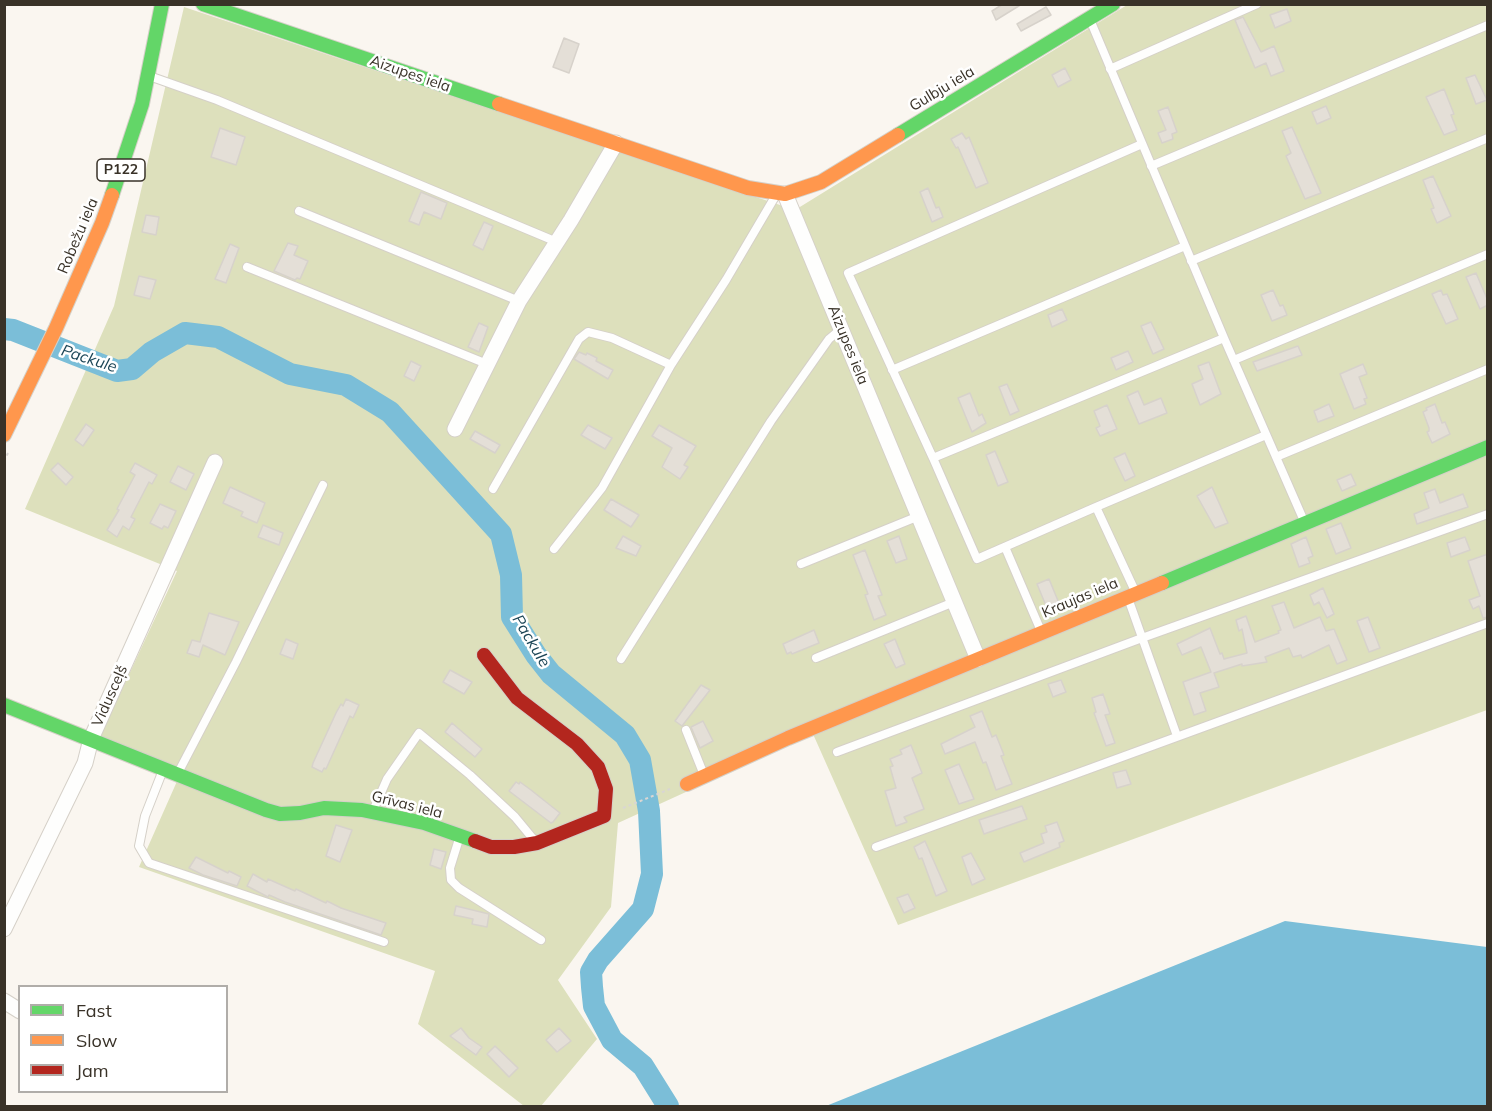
<!DOCTYPE html>
<meta charset="utf-8">
<style>
body{margin:0}
#map{position:relative;width:1492px;height:1111px;overflow:hidden;background:#faf6f0;font-family:Mulish,sans-serif}
canvas{display:block}
.frame{position:absolute;inset:0;border:6px solid #393228;pointer-events:none}
.legend{position:absolute;left:18px;top:985px;width:210px;height:108px;box-sizing:border-box;background:#fff;border:2px solid #b0ada9;margin:0;padding:8px 10px;list-style:none;font-size:18px;color:#393228}
.legend li{display:flex;align-items:center;gap:12px;height:30px}
.legend b{width:30px;border:2px solid #b0ada9}
</style>
<div id="map">
<canvas width="1492" height="1111"></canvas>
<div class="frame"></div>
<ul class="legend">
<li><b style="height:8px;background:#63d668"></b>Fast</li>
<li><b style="height:8px;background:#ff974d"></b>Slow</li>
<li><b style="height:8px;background:#b3261e"></b>Jam</li>
</ul>
</div>
<script>
const c = document.querySelector('canvas').getContext('2d');
c.lineJoin = 'round';
function fillPath(path, color) { c.fillStyle = color; c.fill(path, 'evenodd'); }
const toPath = rows => new Path2D(rows.map(r => 'M' + r).join(''));
function trace(path, color, width, dash) { c.strokeStyle = color; c.lineWidth = width; c.lineCap = dash ? 'butt' : 'round'; c.setLineDash(dash || []); c.stroke(path); }
function write(font, color, halo, rows, align = 'center') {
  c.font = font + ' Mulish,sans-serif'; c.lineWidth = 5; c.setLineDash([]); c.textBaseline = 'middle'; c.strokeStyle = halo; c.fillStyle = color; for (const [text, x, y, turn = 0] of rows) {
    c.save(); c.translate(x, y); c.rotate((+turn || 0) * Math.PI / 180); c.textAlign = isNaN(turn) ? turn : align; if (halo) c.strokeText(text, 0, 0); c.fillText(text, 0, 0); c.restore();
  }
}
fillPath(toPath([
 [1127,5,1487,5,1487,710,898,925,813,734,618,823,611,907,558,980,597,1039,541,1106,524,1106,418,1024,435,971,139,867,182,770,99,739,177,571,25,509,114,306,184,7,795,210]
]), '#dde0bc');
fillPath(toPath([
 [1285,921,1487,947,1487,1106,826,1106]
]), '#7bbed8');
trace(toPath([
 [4,329,13,330,117,371,132,369,152,352,185,333,218,337,290,374,346,385,390,412,501,534,511,575,512,617,536,655,551,674,625,735,640,760,649,811,652,874,643,909,598,960,591,972,592,987,594,1006,612,1040,643,1066,668,1106]
]), '#7bbed8', 22);
const building = toPath([
 [1003,4,1022,4,996,20,992,11,1003,4],
 [1046,7,1051,15,1021,31,1017,24,1046,7],
 [1287,9,1291,21,1275,28,1270,15,1287,9],
 [1243,17,1261,52,1274,46,1284,71,1271,76,1266,63,1255,68,1235,20,1243,17],
 [564,38,579,44,569,73,553,67,564,38],
 [1065,68,1071,80,1058,87,1052,75,1065,68],
 [1475,75,1487,100,1476,104,1466,78,1475,75],
 [1444,89,1454,114,1451,115,1457,130,1444,135,1426,97,1444,89],
 [1326,106,1331,118,1317,124,1312,112,1326,106],
 [1168,107,1177,132,1172,134,1173,139,1162,143,1158,133,1166,130,1158,111,1168,107],
 [1292,127,1321,193,1305,199,1286,156,1291,153,1282,131,1292,127],
 [220,128,245,137,236,165,211,157,220,128],
 [962,133,966,139,969,137,988,183,976,188,958,147,956,148,951,139,962,133],
 [1433,176,1451,216,1437,223,1431,209,1434,208,1423,180,1433,176],
 [928,188,936,208,939,207,943,217,932,222,920,192,928,188],
 [421,192,447,203,441,219,424,212,419,225,409,221,421,192],
 [146,215,159,217,156,235,142,232,146,215],
 [484,222,493,226,483,250,473,245,484,222],
 [288,243,298,246,294,255,308,261,300,279,297,278,295,280,274,271,288,243],
 [230,244,239,248,226,283,215,279,230,244],
 [1476,273,1488,301,1488,305,1480,309,1466,277,1476,273],
 [139,276,156,280,150,299,134,295,139,276],
 [1273,290,1280,306,1283,305,1287,315,1272,321,1261,295,1273,290],
 [1441,290,1443,295,1447,294,1458,319,1446,324,1432,294,1441,290],
 [1062,309,1067,320,1052,327,1048,315,1062,309],
 [1151,322,1164,349,1153,354,1141,326,1151,322],
 [479,323,488,327,479,352,468,347,479,323],
 [1298,346,1302,355,1257,371,1253,362,1298,346],
 [1128,351,1133,362,1116,370,1111,358,1128,351],
 [579,352,586,355,587,353,597,358,596,361,613,370,608,379,574,359,579,352],
 [411,361,421,366,414,381,404,376,411,361],
 [1209,362,1221,394,1200,405,1192,384,1203,379,1198,366,1209,362],
 [1363,364,1367,374,1359,377,1367,398,1364,399,1366,404,1354,409,1340,374,1363,364],
 [1007,384,1019,411,1010,415,999,387,1007,384],
 [1138,391,1144,405,1161,398,1167,413,1139,424,1127,396,1138,391],
 [970,393,979,416,982,414,986,423,972,432,958,398,970,393],
 [1329,404,1334,416,1318,422,1314,411,1329,404],
 [1435,404,1442,423,1445,422,1450,434,1432,443,1427,432,1429,431,1429,428,1423,412,1427,410,1426,408,1435,404],
 [1107,405,1117,429,1100,436,1096,428,1100,426,1094,411,1107,405],
 [86,424,94,430,83,446,75,440,86,424],
 [588,425,612,438,605,449,581,435,588,425],
 [659,425,696,446,684,465,688,467,680,479,662,467,672,448,652,436,659,425],
 [475,431,500,445,495,453,470,439,475,431],
 [995,451,1008,482,998,486,986,455,995,451],
 [1125,453,1135,476,1125,481,1114,458,1125,453],
 [58,463,73,477,66,485,51,470,58,463],
 [135,463,157,475,152,484,149,482,131,517,135,519,129,530,123,526,117,537,107,530,119,510,117,509,135,475,130,472,135,463],
 [178,466,194,474,186,490,170,482,178,466],
 [1351,474,1356,485,1342,491,1337,480,1351,474],
 [230,487,265,503,257,523,241,516,243,512,223,503,230,487],
 [1212,487,1228,523,1215,528,1197,496,1212,487],
 [1435,489,1440,503,1463,494,1468,507,1417,524,1414,514,1429,508,1424,493,1435,489],
 [611,499,639,515,631,527,604,510,611,499],
 [160,504,176,511,168,528,164,526,162,529,150,523,160,504],
 [1341,523,1351,548,1336,554,1326,529,1341,523],
 [263,525,283,533,279,545,258,537,263,525],
 [623,536,641,546,636,556,616,548,623,536],
 [899,536,907,559,896,563,887,541,899,536],
 [1306,537,1313,556,1308,558,1310,563,1299,567,1291,544,1306,537],
 [1465,537,1470,550,1451,557,1447,543,1465,537],
 [865,550,882,595,878,596,886,615,874,620,865,595,868,594,853,555,865,550],
 [1488,554,1488,617,1483,618,1479,606,1473,609,1469,600,1480,596,1468,561,1488,554],
 [1049,579,1061,608,1049,613,1037,584,1049,579],
 [1323,588,1334,614,1327,618,1319,602,1314,605,1310,595,1323,588],
 [1284,602,1294,628,1320,617,1326,631,1334,629,1347,660,1337,664,1329,645,1302,658,1301,655,1293,657,1289,648,1265,657,1267,662,1242,666,1242,664,1214,673,1219,687,1200,693,1206,711,1194,715,1183,682,1211,672,1201,647,1182,655,1177,644,1210,628,1220,654,1222,653,1224,659,1247,653,1242,629,1239,631,1236,620,1246,616,1255,642,1279,633,1278,631,1281,630,1272,606,1284,602],
 [209,613,239,622,225,655,203,645,199,657,187,653,192,640,200,642,209,613],
 [1368,617,1380,648,1369,652,1357,621,1368,617],
 [814,630,819,643,792,654,791,652,787,654,783,644,814,630],
 [286,639,298,644,293,659,280,654,286,639],
 [895,639,905,664,896,668,884,644,895,639],
 [450,670,472,682,464,694,443,682,450,670],
 [1061,680,1066,692,1053,697,1048,684,1061,680],
 [701,685,710,690,682,726,675,721,701,685],
 [1103,694,1110,714,1105,715,1115,743,1106,746,1094,713,1096,712,1092,698,1103,694],
 [346,699,359,705,353,718,350,716,326,769,324,768,322,772,312,767,313,763,336,713,341,704,343,706,346,699],
 [982,711,992,737,996,735,1004,755,1001,756,1012,784,996,790,986,762,983,763,975,742,945,754,941,744,975,727,970,716,982,711],
 [703,721,713,741,700,748,691,727,703,721],
 [452,723,482,749,475,757,445,732,452,723],
 [911,745,922,773,912,778,924,809,904,817,907,822,896,826,885,791,896,788,890,767,893,766,890,759,902,754,900,750,911,745],
 [959,764,974,799,959,804,945,770,959,764],
 [1126,770,1131,784,1117,788,1113,773,1126,770],
 [516,782,519,784,520,782,531,790,560,813,553,822,551,823,509,791,516,782],
 [1022,806,1027,819,984,834,979,820,1022,806],
 [1057,822,1064,841,1059,843,1060,847,1024,862,1020,853,1044,843,1041,834,1047,832,1045,826,1057,822],
 [336,825,352,830,340,862,326,856,336,825],
 [925,841,947,891,936,896,922,858,919,859,914,847,925,841],
 [434,849,446,852,441,869,430,865,434,849],
 [971,853,985,879,972,885,962,857,971,853],
 [196,857,228,873,229,871,241,877,237,886,203,875,189,868,196,857],
 [253,874,267,882,268,879,295,891,296,889,326,903,327,901,341,908,386,923,381,935,285,902,269,895,268,897,247,886,253,874],
 [908,894,915,908,904,913,897,898,908,894],
 [456,906,489,914,487,927,472,924,473,919,454,915,456,906],
 [461,1028,469,1038,482,1047,476,1055,450,1036,461,1028],
 [559,1028,571,1041,557,1052,546,1040,559,1028],
 [495,1046,518,1068,509,1077,487,1054,495,1046]
]);
fillPath(building, '#e4dfd7');
trace(building, '#d7d2cb', 1.5);
const lane = toPath([
 [1091,22,1224,338],
 [1110,69,1257,4],
 [152,77,217,100,557,242],
 [1151,166,1488,25],
 [299,211,519,301],
 [1191,261,1488,138],
 [247,267,487,364],
 [1234,360,1488,254],
 [892,370,1185,246],
 [1276,457,1488,369],
 [933,458,848,273,1142,144],
 [493,489,579,339,588,332,612,338,671,365],
 [1096,507,1266,435],
 [1005,547,1041,631],
 [554,549,602,488,671,365,726,280,776,195],
 [801,564,919,516],
 [1135,591,1096,507,977,559,933,458,1224,338,1304,521],
 [1128,598,1177,736],
 [816,658,954,602],
 [621,659,771,421,829,339,841,329],
 [686,730,704,775],
 [837,752,1142,638,1488,514],
 [163,770,145,816,139,846,149,863,384,942],
 [178,773,236,662,323,485],
 [373,811,387,779,419,733,470,775,515,817,534,840],
 [459,839,450,868,451,880,459,888,541,940],
 [876,847,1488,623]
]);
const street = toPath([
 [785,194,978,659],
 [455,429,519,301,571,220,616,143],
 [4,929,85,763,91,739,215,462],
 [4,1001,20,1011]
]);
const fast = toPath([
 [203,4,499,104],
 [898,135,1113,4],
 [112,195,142,104,162,4],
 [1162,583,1488,447],
 [4,705,266,810,280,814,300,813,324,808,362,810,424,823,475,841]
]);
const slow = toPath([
 [499,104,748,188,785,194,821,182,898,135],
 [4,435,56,328,102,223,112,195],
 [687,784,788,738,1162,583]
]);
const jam = toPath([
 [475,841,491,847,514,847,537,843,604,816,606,789,598,767,577,744,517,698,484,655]
]);
trace(lane, '#d5d0c8', 10);
trace(street, '#d5d0c8', 17);
trace(fast, '#d5d0c8', 16);
trace(slow, '#d5d0c8', 16);
trace(jam, '#d5d0c8', 16);
trace(toPath([
 [4,461,8,453],
 [623,808,670,789]
]), '#d9d6d3', 2, [3, 3]);
trace(lane, '#fefefd', 8);
trace(street, '#fefefd', 15);
trace(fast, '#63d668', 14);
trace(slow, '#ff974d', 14);
trace(jam, '#b3261e', 14);
for (const [x, y, w] of [
 [121,170,48]
]) { const box = new Path2D(); box.roundRect(x - w / 2, y - 11, w, 22, 4.5); c.fillStyle = '#fff'; c.fill(box); trace(box, '#393228', 1.5); }
write('bold 14px', '#393228', null, [
 ["P122",121,170]
]);
write('15px', '#393228', '#fff', [
 ["Aizupes iela",410,74,19],
 ["Gulbju iela",942,89,-31],
 ["Robežu iela",78,236,-67],
 ["Aizupes iela",848,345,68],
 ["Kraujas iela",1080,598,-23],
 ["Vidusceļš",110,696,-66],
 ["Grīvas iela",407,805,14]
]);
write('italic 16px', '#1b4556', '#fff', [
 ["Packule",89,359,18],
 ["Packule",531,641,59]
]);
</script>
